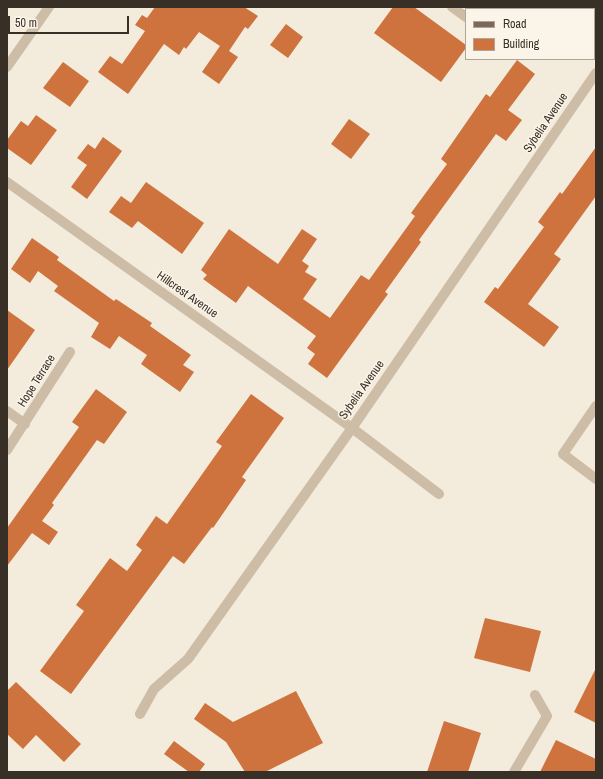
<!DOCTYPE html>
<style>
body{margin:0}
#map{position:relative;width:603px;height:779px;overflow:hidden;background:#f3ebdb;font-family:"Archivo Narrow",sans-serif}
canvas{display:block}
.frame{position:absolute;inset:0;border:8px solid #382f27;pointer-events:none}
.legend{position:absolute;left:465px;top:8px;width:130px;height:52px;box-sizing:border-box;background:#fbf4e8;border:1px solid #ada59b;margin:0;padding:5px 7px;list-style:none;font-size:12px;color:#382f27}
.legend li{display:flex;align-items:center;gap:8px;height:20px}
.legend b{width:20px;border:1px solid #ada59b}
.scale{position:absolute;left:8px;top:16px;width:121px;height:18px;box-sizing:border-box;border:2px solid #382f27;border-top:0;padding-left:5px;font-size:12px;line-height:14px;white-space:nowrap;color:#382f27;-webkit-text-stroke:3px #fbf4e8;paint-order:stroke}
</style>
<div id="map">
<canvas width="603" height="779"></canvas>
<div class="frame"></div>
<ul class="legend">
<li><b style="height:5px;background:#7b6857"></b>Road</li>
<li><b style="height:11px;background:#ce733e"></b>Building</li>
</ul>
<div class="scale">50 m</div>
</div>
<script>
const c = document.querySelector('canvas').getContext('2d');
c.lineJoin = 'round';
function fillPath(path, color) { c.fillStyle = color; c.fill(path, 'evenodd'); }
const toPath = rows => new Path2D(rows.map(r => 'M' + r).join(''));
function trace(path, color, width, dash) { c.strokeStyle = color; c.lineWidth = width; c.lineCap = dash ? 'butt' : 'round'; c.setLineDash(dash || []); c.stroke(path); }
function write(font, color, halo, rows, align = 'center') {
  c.font = font + ' "Archivo Narrow",sans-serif'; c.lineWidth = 3; c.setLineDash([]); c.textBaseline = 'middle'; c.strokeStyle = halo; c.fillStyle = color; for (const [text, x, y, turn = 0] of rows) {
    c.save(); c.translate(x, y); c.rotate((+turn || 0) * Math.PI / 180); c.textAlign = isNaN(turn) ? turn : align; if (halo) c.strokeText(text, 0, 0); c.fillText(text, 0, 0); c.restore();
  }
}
fillPath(toPath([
 [155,7,244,7,258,16,248,29,245,27,229,51,238,57,219,84,202,72,220,46,199,32,186,49,184,47,179,55,164,44,128,94,98,72,110,56,122,64,145,31,135,25,142,15,147,18],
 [393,7,414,7,466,45,466,48,441,82,374,33],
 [286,24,303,37,288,58,270,45],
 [517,60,535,74,508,110,522,120,506,141,496,134,419,240,421,242,385,292,388,294,327,378,308,364,315,354,307,348,316,336,248,286,236,303,203,279,207,275,201,270,229,229,278,264,302,229,317,239,302,261,309,266,305,272,317,279,303,299,330,318,361,275,369,280,415,216,411,213,447,164,441,159,486,94,490,97],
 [63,62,89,81,70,107,43,88],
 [36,115,57,130,31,165,7,148,7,140,21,121,28,126],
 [349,119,370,134,351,159,331,144],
 [103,137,122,151,87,199,71,187,87,165,77,158,88,144,95,149],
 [596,147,596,196,554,254,561,259,528,304,559,327,544,347,484,302,495,287,498,289,544,227,538,222,560,192,562,194],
 [146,182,204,223,182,254,138,221,132,228,109,212,121,196,131,203],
 [32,238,59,257,57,260,114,301,116,299,152,323,150,326,191,355,183,365,194,372,180,392,141,364,147,355,119,336,110,349,91,337,99,323,54,291,58,286,38,271,30,283,11,269],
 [7,310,35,330,7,370],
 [96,389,127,412,104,444,97,440,52,503,54,505,42,521,58,532,49,545,32,533,7,566,7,528,79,427,72,422],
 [251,394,284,418,242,477,246,480,213,528,212,527,184,564,173,556,71,694,40,671,84,611,76,605,110,558,127,571,142,550,136,545,156,516,167,524,222,446,216,442],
 [485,618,541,631,530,672,474,658],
 [596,668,596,723,574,712],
 [16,682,81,744,64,762,36,735,23,749,7,734,7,691],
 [296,691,323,743,265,772,245,772,226,742,194,719,205,703,233,722],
 [444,721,481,733,468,772,427,772],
 [556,740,596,759,596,772,540,772],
 [174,741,205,764,199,772,189,772,164,754]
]), '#ce733e');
trace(toPath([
 [452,7,466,17],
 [483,9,485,7],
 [7,67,49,7],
 [7,182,352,428,439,494],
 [596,406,563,454,596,479],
 [7,411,25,424],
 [7,450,70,352],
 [140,714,154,689,188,659,352,428,596,73],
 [514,772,547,716,535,695]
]), '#cdbca6', 10);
trace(toPath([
 [588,7,590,9]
]), '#7b6857', 10);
write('12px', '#382f27', '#fbf4e8', [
 ["Sybelia Avenue",546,123,-56],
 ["Hillcrest Avenue",187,295,35],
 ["Hope Terrace",37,381,-58],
 ["Sybelia Avenue",362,390,-55]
]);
</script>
